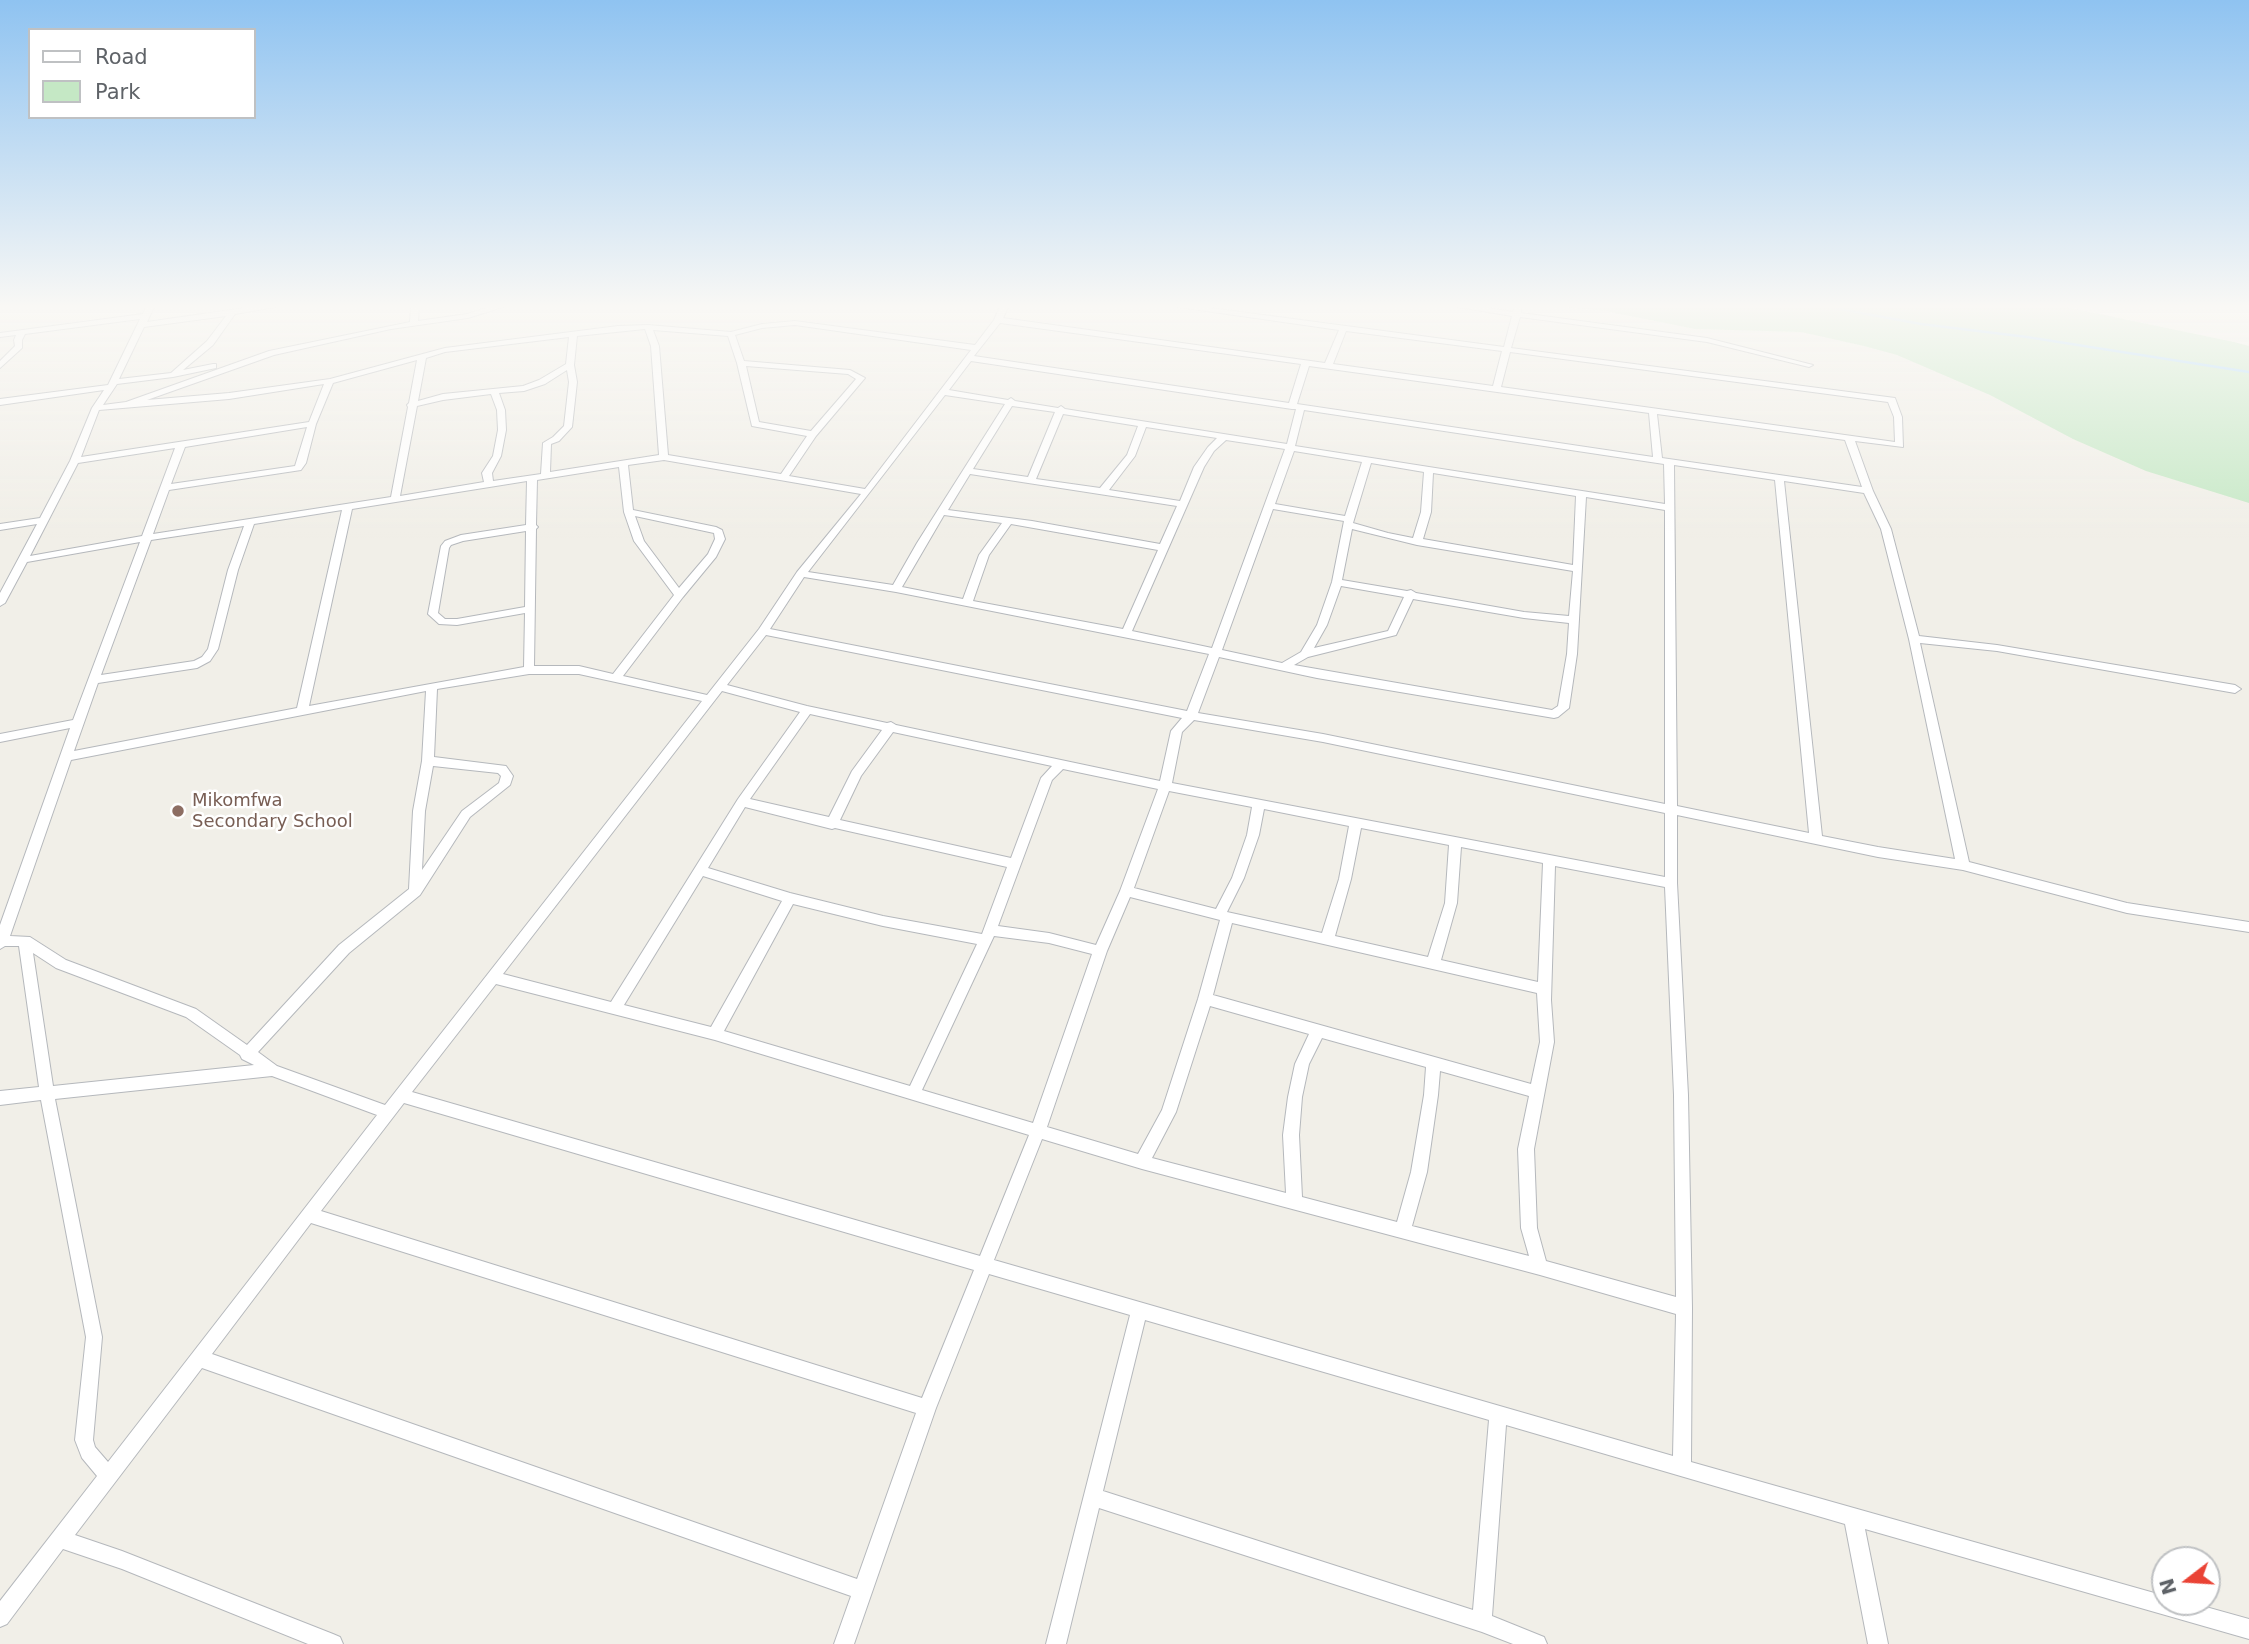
<!DOCTYPE html>
<style>
body{margin:0}
#map{position:relative;width:2249px;height:1644px;overflow:hidden;background:#f1efe8;font-family:"DejaVu Sans",sans-serif}
canvas{display:block}
.legend{position:absolute;left:28px;top:28px;width:228px;height:91px;box-sizing:border-box;background:#fff;border:2px solid #bfc1c3;margin:0;padding:9px 12px;list-style:none;font-size:21px;color:#5f6368}
.legend li{display:flex;align-items:center;gap:14px;height:35px}
.legend b{width:35px;border:2px solid #bfc1c3}
.north{position:absolute;left:2151px;top:1546px;width:70px;height:70px;box-sizing:border-box;background:#fff;border:2px solid #bfc1c3;border-radius:50%;rotate:253deg;font-size:19px;font-weight:700;line-height:28px;text-align:center;color:#5f6368}
.north::after{content:'';display:block;margin:auto;width:24px;height:32px;background:#ea4335;clip-path:polygon(50% 0,100% 100%,50% 72%,0 100%)}
</style>
<div id="map">
<canvas width="2249" height="1644"></canvas>
<ul class="legend">
<li><b style="height:9px;background:#fff"></b>Road</li>
<li><b style="height:19px;background:#c5e8c5"></b>Park</li>
</ul>
<div class="north">N</div>
</div>
<script>
const c = document.querySelector('canvas').getContext('2d');
c.lineJoin = 'round';
function fillPath(path, color) { c.fillStyle = color; c.fill(path, 'evenodd'); }
const toPath = rows => new Path2D(rows.map(r => 'M' + r).join(''));
function trace(path, color, width, dash) { c.strokeStyle = color; c.lineWidth = width; c.lineCap = dash ? 'butt' : 'round'; c.setLineDash(dash || []); c.stroke(path); }
function write(font, color, halo, rows, align = 'center') {
  c.font = font + ' "DejaVu Sans",sans-serif'; c.lineWidth = 5; c.setLineDash([]); c.textBaseline = 'middle'; c.strokeStyle = halo; c.fillStyle = color; for (const [text, x, y, turn = 0] of rows) {
    c.save(); c.translate(x, y); c.rotate((+turn || 0) * Math.PI / 180); c.textAlign = isNaN(turn) ? turn : align; if (halo) c.strokeText(text, 0, 0); c.fillText(text, 0, 0); c.restore();
  }
}
fillPath(toPath([
 [1564,307,2066,307,2234,342,2249,346,2249,503,2146,471,2073,439,1990,395,1897,355,1864,346,1801,332,1695,329,1605,311]
]), '#c5e8c5');
trace(toPath([
 [1829,307,1921,324,2027,337,2249,372]
]), '#aadaff', 2.5);
const minor = toPath([
 [146,307,154,307,147,322,251,307,275,307,235,314,213,345,183,370,213,364,216,364,216,368,173,377,117,384,103,405,126,402,269,351,410,322,411,307,419,307,418,321,467,314,489,307,503,307,468,318,391,329,274,355,147,400,229,393,330,379,445,348,618,326,648,325,731,332,762,324,795,321,975,345,994,320,1000,307,1008,307,1003,318,1325,363,1339,330,1178,307,1203,307,1504,347,1512,316,1458,307,1482,307,1513,312,1515,307,1521,307,1521,313,1707,338,1813,365,1809,367,1707,342,1520,317,1511,348,1895,398,1902,417,1903,447,1855,441,1873,491,1891,529,1919,636,1997,645,2235,685,2241,689,2235,693,1997,651,1920,643,1969,862,2127,903,2249,922,2249,932,2127,913,1963,870,1878,857,1677,815,1677,883,1688,1095,1692,1308,1691,1462,2165,1596,2165,1602,2188,1602,2249,1619,2249,1639,1865,1529,1888,1644,1868,1644,1845,1524,1506,1425,1492,1616,1544,1637,1547,1644,1513,1644,1482,1632,1099,1508,1066,1644,1046,1644,1130,1315,989,1274,936,1408,854,1644,834,1644,851,1596,202,1368,75,1535,122,1551,333,1634,340,1637,343,1644,308,1644,122,1569,63,1549,7,1624,0,1627,0,1601,97,1476,82,1458,75,1440,86,1337,41,1100,0,1105,0,1091,39,1087,19,946,5,946,0,949,0,925,70,728,0,742,0,734,73,720,140,542,27,562,5,603,0,606,0,593,37,524,0,530,0,524,40,518,70,461,92,408,104,390,0,405,0,399,108,385,140,319,25,334,22,340,22,348,0,368,0,361,15,346,14,340,16,335,0,337,0,333,143,314,146,307],
 [226,316,207,341,171,373,119,379,144,327,226,316],
 [1000,323,1301,364,1289,403,974,356,1000,323],
 [795,325,971,350,865,489,789,476,816,436,865,378,850,370,744,361,735,335,762,328,795,325],
 [645,329,651,346,659,455,550,472,551,444,559,441,572,427,577,382,574,365,577,336,645,329],
 [653,330,728,336,737,363,752,426,807,436,781,474,668,455,659,346,653,330],
 [1346,331,1502,351,1493,386,1333,364,1346,331],
 [569,337,566,364,539,380,523,386,443,394,418,401,426,358,445,352,569,337],
 [1510,352,1888,402,1894,417,1895,442,1501,387,1510,352],
 [417,360,409,403,407,405,408,407,391,497,153,534,169,490,301,470,306,463,316,424,333,383,417,360],
 [971,361,1292,409,1296,409,1287,444,1065,409,1061,406,1058,408,1015,401,1011,398,1008,400,949,390,971,361],
 [746,366,848,374,856,379,811,431,759,422,746,366],
 [1309,366,1649,413,1653,457,1297,404,1309,366],
 [567,370,569,382,564,426,553,437,543,443,541,474,493,481,492,473,501,456,506,430,505,410,499,393,524,391,545,384,567,370],
 [324,384,309,422,81,457,99,410,229,399,324,384],
 [491,394,497,410,498,430,493,456,482,473,484,482,400,496,417,406,443,400,491,394],
 [945,395,1005,404,917,543,893,585,808,572,945,395],
 [1012,406,1055,412,1028,477,973,469,1012,406],
 [1304,410,1664,464,1665,504,1295,446,1304,410],
 [1063,414,1138,426,1127,455,1100,488,1036,479,1063,414],
 [1657,414,1845,440,1862,487,1662,458,1657,414],
 [307,427,295,466,171,484,185,447,307,427],
 [1146,427,1217,438,1208,447,1194,467,1180,501,1109,490,1135,456,1146,427],
 [1226,440,1285,449,1212,648,1132,631,1204,467,1214,451,1226,440],
 [175,448,142,536,30,556,78,463,175,448],
 [1294,451,1362,462,1345,516,1275,504,1294,451],
 [664,460,861,494,797,572,759,629,707,695,623,676,683,597,716,557,725,539,722,530,716,527,633,510,628,465,664,460],
 [1371,463,1424,472,1421,512,1413,538,1388,533,1353,523,1371,463],
 [1674,465,1775,480,1809,833,1677,806,1674,465],
 [619,467,624,512,634,541,674,595,613,674,579,666,534,666,536,529,538,527,536,525,537,480,619,467],
 [1433,473,1576,496,1573,565,1423,539,1431,512,1433,473],
 [970,474,1177,506,1160,544,1032,521,948,510,970,474],
 [527,481,526,525,461,535,445,541,441,546,428,614,439,624,457,625,525,613,524,667,309,706,352,509,527,481],
 [1784,481,1864,493,1881,529,1909,639,1955,859,1878,847,1822,836,1784,481],
 [1586,497,1665,510,1665,804,1323,734,1198,713,1219,657,1317,678,1554,718,1558,717,1569,708,1577,654,1586,497],
 [1273,509,1344,521,1332,582,1317,625,1301,652,1282,663,1222,650,1273,509],
 [342,510,297,708,74,751,98,683,197,668,210,661,218,649,238,570,254,524,342,510],
 [944,515,1002,523,979,555,963,599,902,587,944,515],
 [635,516,714,533,715,539,708,554,679,588,644,541,635,516],
 [1011,524,1158,550,1123,629,973,601,989,555,1011,524],
 [244,526,228,570,208,649,202,657,194,661,101,675,151,540,244,526],
 [1352,529,1417,545,1573,571,1569,616,1524,612,1416,593,1411,590,1407,591,1342,580,1352,529],
 [526,531,525,607,457,619,445,619,438,613,449,548,451,545,463,541,526,531],
 [804,577,896,592,1209,654,1187,711,770,629,804,577],
 [1341,586,1404,597,1388,631,1314,648,1327,625,1341,586],
 [1413,599,1524,618,1569,623,1567,654,1558,706,1552,710,1294,665,1308,657,1396,635,1413,599],
 [766,635,1182,718,1171,731,1160,781,896,725,891,722,887,723,807,706,727,685,766,635],
 [529,674,579,674,702,701,385,1105,277,1066,258,1052,349,953,420,895,470,817,510,785,513,776,506,766,434,757,437,689,529,674],
 [426,691,422,761,413,811,409,889,339,945,247,1045,196,1009,66,960,30,937,10,936,71,760,426,691],
 [722,691,800,712,738,799,611,1002,503,974,722,691],
 [810,714,882,730,852,771,829,817,750,799,810,714],
 [1194,720,1323,742,1665,813,1665,877,1172,783,1182,732,1194,720],
 [893,732,1052,766,1041,778,1011,858,840,820,861,776,893,732],
 [433,766,498,773,501,776,499,783,462,811,422,870,425,811,433,766],
 [1063,769,1158,789,1120,891,1096,945,1049,933,998,926,1052,780,1063,769],
 [1169,791,1252,807,1247,835,1232,878,1216,909,1134,888,1169,791],
 [745,807,832,829,835,828,1007,867,982,934,883,916,790,893,708,868,745,807],
 [1264,809,1349,826,1339,879,1322,933,1227,912,1244,878,1259,835,1264,809],
 [1361,828,1449,845,1445,903,1428,957,1335,936,1351,879,1361,828],
 [1461,847,1543,863,1538,982,1441,960,1457,903,1461,847],
 [1555,866,1665,887,1674,1095,1676,1297,1546,1261,1537,1228,1534,1149,1554,1042,1551,1000,1555,866],
 [703,876,782,901,711,1027,624,1005,703,876],
 [1130,897,1220,920,1198,999,1162,1110,1138,1154,1047,1127,1107,951,1130,897],
 [793,904,883,926,977,944,910,1086,724,1031,793,904],
 [1232,923,1537,993,1540,1042,1531,1084,1213,995,1232,923],
 [994,936,1049,943,1092,954,1033,1123,922,1090,994,936],
 [33,953,56,968,186,1017,240,1055,242,1059,254,1065,53,1086,33,953],
 [496,984,715,1040,1029,1135,980,1256,412,1092,496,984],
 [1210,1006,1309,1034,1295,1064,1288,1097,1283,1135,1286,1193,1152,1158,1176,1112,1210,1006],
 [1322,1038,1426,1067,1424,1095,1411,1172,1397,1222,1302,1197,1299,1135,1302,1097,1309,1064,1322,1038],
 [1440,1071,1529,1096,1518,1149,1521,1228,1529,1256,1412,1226,1427,1172,1438,1095,1440,1071],
 [272,1076,377,1115,108,1462,95,1447,93,1440,102,1337,55,1099,272,1076],
 [404,1103,974,1270,922,1398,321,1211,404,1103],
 [1042,1139,1142,1169,1540,1275,1676,1314,1673,1456,994,1260,1042,1139],
 [311,1223,916,1413,857,1579,212,1354,311,1223],
 [1145,1320,1489,1420,1473,1610,1103,1491,1145,1320]
]);
trace(minor, '#b5b8bc', 2);
fillPath(minor, '#fff');
const sky = c.createLinearGradient(0, 0, 0, 538);
sky.addColorStop(0, '#8fc3f1');
sky.addColorStop(0.57, '#f9f8f5');
sky.addColorStop(1, '#f9f8f500');
c.fillStyle = sky;
c.fillRect(0, 0, 2249, 538);
for (const [x, y, r, color] of [
 [178,811,7,"#8d6e63"]
]) { const dot = new Path2D(); dot.arc(x, y, r, 0, 2 * Math.PI); c.fillStyle = color; c.fill(dot); trace(dot, '#fff', 2.5); }
write('18px', '#785e54', '#fff', [
 ["Mikomfwa",192,801],
 ["Secondary School",192,822]
], 'left');
</script>
